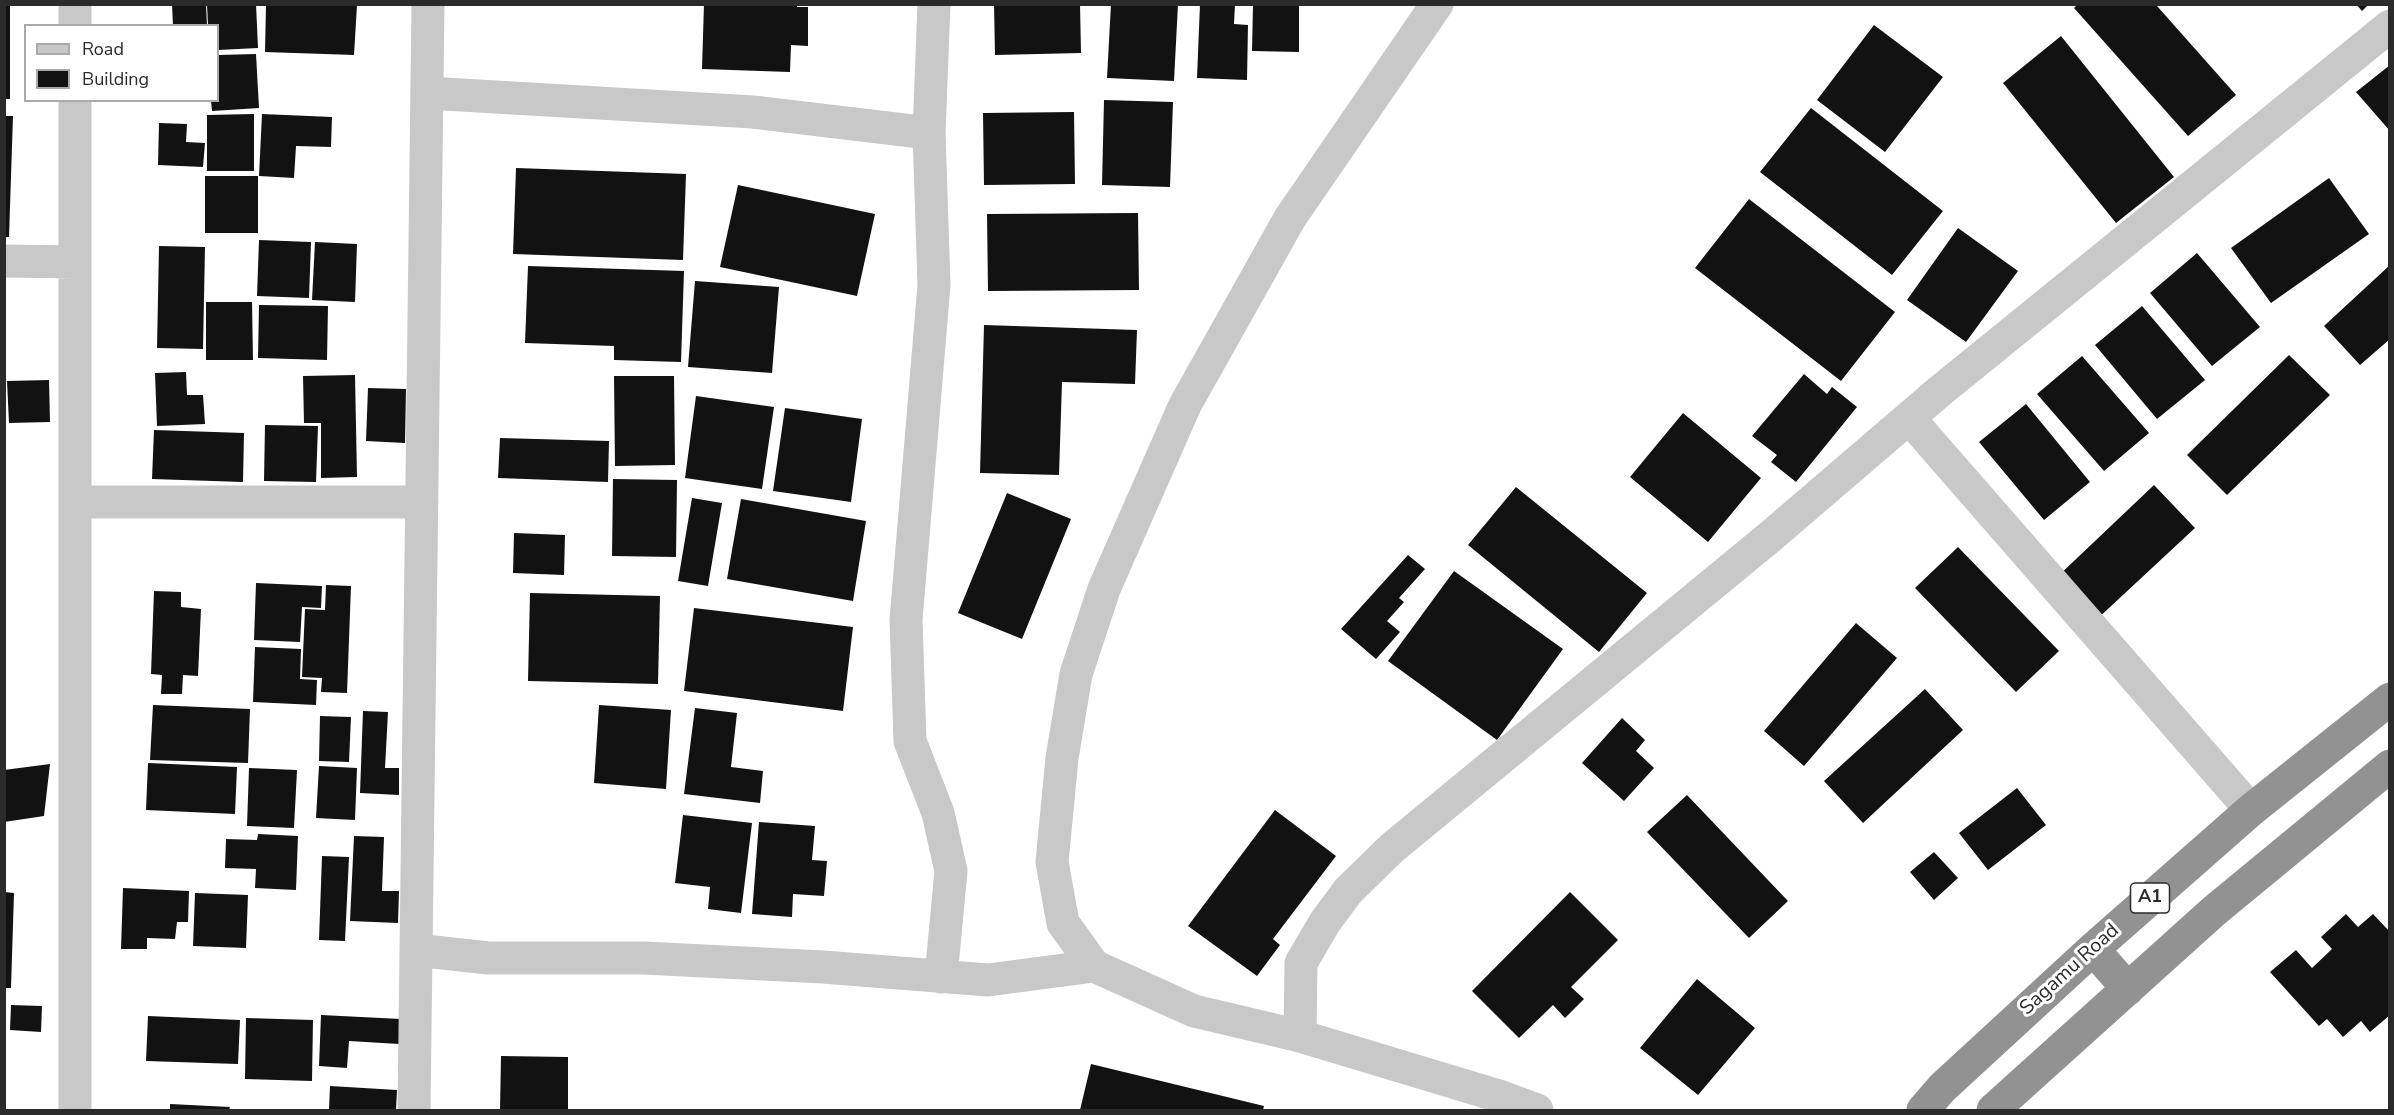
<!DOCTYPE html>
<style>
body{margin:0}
#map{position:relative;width:2394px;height:1115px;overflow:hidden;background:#fff;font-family:"Nunito Sans",sans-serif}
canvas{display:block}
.frame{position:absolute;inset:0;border:6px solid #2b2b2b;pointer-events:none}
.legend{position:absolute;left:24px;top:24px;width:195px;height:78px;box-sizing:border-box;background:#fff;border:2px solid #aaa;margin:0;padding:8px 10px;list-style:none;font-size:18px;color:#2b2b2b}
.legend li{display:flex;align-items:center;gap:12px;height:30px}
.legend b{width:30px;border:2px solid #aaa}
</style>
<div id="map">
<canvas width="2394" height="1115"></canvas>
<div class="frame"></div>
<ul class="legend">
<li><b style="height:8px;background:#c8c8c8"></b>Road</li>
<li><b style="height:16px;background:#121212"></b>Building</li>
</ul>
</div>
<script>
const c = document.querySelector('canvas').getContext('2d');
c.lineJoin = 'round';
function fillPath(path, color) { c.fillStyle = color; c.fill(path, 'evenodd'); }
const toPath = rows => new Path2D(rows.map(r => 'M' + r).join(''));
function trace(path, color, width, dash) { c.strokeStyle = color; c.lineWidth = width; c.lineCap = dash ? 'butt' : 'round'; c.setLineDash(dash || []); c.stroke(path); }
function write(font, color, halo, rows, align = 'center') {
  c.font = font + ' "Nunito Sans",sans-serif'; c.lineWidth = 6; c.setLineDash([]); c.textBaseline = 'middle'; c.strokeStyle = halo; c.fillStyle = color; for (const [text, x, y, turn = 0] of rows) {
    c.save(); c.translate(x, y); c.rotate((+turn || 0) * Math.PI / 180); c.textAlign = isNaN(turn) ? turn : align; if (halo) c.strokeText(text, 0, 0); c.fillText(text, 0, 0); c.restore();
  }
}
fillPath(toPath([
 [4,4,10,4,10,99,4,99],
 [172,4,206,4,207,26,173,26],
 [207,4,256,4,258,48,218,50,218,26,208,26],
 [266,4,357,5,354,55,265,52],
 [704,4,797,4,797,7,808,7,808,46,791,45,790,72,702,69],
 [994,4,1080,4,1081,53,995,55],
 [1111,4,1178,4,1174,81,1107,78],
 [1200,4,1235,4,1234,24,1248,25,1247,80,1197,78],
 [1253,4,1299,4,1299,52,1252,51],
 [2078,4,2159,4,2157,6,2236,95,2188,136,2074,8],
 [2356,4,2369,4,2362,11],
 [1874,25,1943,77,1885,152,1817,100],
 [2061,36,2174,177,2116,223,2003,83],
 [256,54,259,108,212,111,211,100,218,100,218,55],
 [2390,65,2390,131,2356,92],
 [1104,100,1173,102,1170,187,1102,185],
 [1811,108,1943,211,1892,275,1760,172],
 [1074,112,1075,184,984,185,983,113],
 [254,114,254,171,207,171,207,115],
 [262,114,332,117,331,147,296,146,294,178,259,176],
 [4,116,13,116,9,237,4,237],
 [159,123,187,124,186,142,205,143,203,167,158,165],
 [516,168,686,174,683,260,513,254],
 [205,176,258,176,258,233,205,233],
 [2329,178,2369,234,2271,303,2231,248],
 [738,185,875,214,857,296,720,267],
 [1749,199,1895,312,1841,381,1695,268],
 [1138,213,1139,290,988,291,987,214],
 [1958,228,2018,271,1966,342,1907,300],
 [259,240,311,242,309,298,257,296],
 [315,242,357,244,355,302,312,300],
 [159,246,205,247,203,349,157,348],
 [2197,253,2260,327,2212,366,2150,293],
 [2390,265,2390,339,2360,365,2324,326],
 [528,266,684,271,681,362,614,360,614,346,525,343],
 [695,281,779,287,772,373,688,367],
 [206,302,252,302,253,360,206,360],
 [259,305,328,306,327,360,258,358],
 [2142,306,2205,380,2157,419,2095,345],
 [984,325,1137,330,1135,384,1062,382,1059,475,980,473],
 [2289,355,2330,395,2227,495,2187,455],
 [2082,356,2149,433,2104,471,2037,394],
 [186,372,187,395,203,395,205,424,157,426,155,373],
 [1804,374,1827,394,1832,387,1857,407,1796,482,1771,462,1777,455,1752,436],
 [355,375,357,477,321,478,321,423,304,423,303,376],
 [614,376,674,376,675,465,615,466],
 [49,380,50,422,9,423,7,381],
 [368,388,406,389,405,443,366,441],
 [696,396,774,407,762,489,685,478],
 [2026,404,2090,482,2044,520,1979,442],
 [785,408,862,419,851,502,773,491],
 [1683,413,1761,478,1708,542,1630,477],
 [265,425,318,426,316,482,264,481],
 [154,430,244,433,243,482,152,479],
 [500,438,609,441,608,482,498,478],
 [613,479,677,480,676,557,612,556],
 [2154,485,2195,528,2095,621,2055,579],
 [1516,487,1647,593,1599,652,1468,545],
 [1007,493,1071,519,1022,639,958,613],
 [692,498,722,503,708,586,678,581],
 [741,499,866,521,853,601,727,579],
 [514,533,565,535,564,575,513,573],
 [1958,547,2059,651,2016,692,1915,588],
 [1408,555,1425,569,1399,598,1404,602,1387,621,1400,632,1376,659,1341,629],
 [1454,571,1563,649,1497,740,1388,661],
 [256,583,322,586,321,608,302,607,300,642,254,640],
 [326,585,351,586,347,693,321,692,322,678,302,677,305,609,325,610],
 [154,591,181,592,181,607,201,609,198,676,183,675,182,694,161,694,162,675,151,674],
 [530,593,660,596,658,684,528,681],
 [694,608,853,627,843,711,684,691],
 [1856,623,1897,658,1804,766,1764,731],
 [255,647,301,649,300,679,317,680,316,705,253,702],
 [1925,689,1963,730,1863,823,1824,781],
 [153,705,250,709,248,763,150,760],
 [599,705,671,710,666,789,594,783],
 [695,708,737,713,731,767,763,771,760,803,684,794],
 [363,711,388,712,385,768,399,768,399,795,360,793],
 [320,716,351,717,349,762,319,761],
 [1622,718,1645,740,1636,751,1654,768,1624,801,1582,763],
 [148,763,237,767,235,814,146,810],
 [50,764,44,816,4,822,4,770],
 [319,766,357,768,355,820,316,818],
 [249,768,297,770,294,828,247,826],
 [2017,788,2046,825,1988,870,1959,833],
 [1687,795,1788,901,1749,938,1647,832],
 [1275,810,1336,856,1273,939,1280,945,1257,976,1188,926],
 [683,815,752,823,741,913,708,909,710,887,675,883],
 [759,822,815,826,812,860,827,861,824,896,793,894,792,917,752,914],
 [258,834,298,836,296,890,255,888,256,869,225,868,226,839,257,840],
 [354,836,384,837,382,891,399,891,398,923,350,921],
 [1934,852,1958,878,1934,900,1910,872],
 [322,856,349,857,345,941,319,940],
 [123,888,189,891,188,922,177,922,175,939,147,938,147,949,121,949],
 [4,892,14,893,11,988,4,988],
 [1570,892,1618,940,1571,987,1584,999,1565,1018,1553,1005,1519,1038,1472,991],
 [195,893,248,895,246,948,193,946],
 [2346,914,2358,927,2373,914,2390,932,2390,1015,2370,1032,2361,1021,2343,1037,2327,1019,2319,1026,2270,972,2296,950,2312,968,2332,949,2321,937],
 [1697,979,1755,1028,1698,1095,1640,1048],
 [11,1005,42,1006,41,1032,10,1030],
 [321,1015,401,1019,399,1044,349,1041,347,1068,319,1066],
 [148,1016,240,1020,238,1064,146,1061],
 [246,1018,313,1020,312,1081,245,1079],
 [501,1056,568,1057,568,1110,500,1110],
 [1091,1064,1264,1106,1263,1110,1080,1110],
 [330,1086,397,1090,396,1110,329,1110],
 [170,1104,230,1107,229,1110,170,1110]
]), '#121212');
trace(toPath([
 [75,4,75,26],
 [934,4,929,133,934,285,906,620,910,741,938,813,951,871,941,977],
 [1437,4,1290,218,1185,405,1104,589,1076,674,1062,758,1052,862,1063,923,1094,966,1194,1011,1300,1036,1499,1096,1537,1110],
 [427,93,753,112,929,133],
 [75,100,75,1110],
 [4,261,75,262],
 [1909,418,2251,810],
 [75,502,422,502],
 [416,950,488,958,644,958,823,967,988,980,1094,966],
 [1300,1036,1301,963,1325,922,1348,891,1392,848,1771,536,1940,391,2390,26],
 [414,1110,428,4]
]), '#c8c8c8', 33);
trace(toPath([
 [2093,949,2128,989],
 [1923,1110,1942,1088,2093,949,2251,810,2390,699],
 [1993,1110,2214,911,2390,766]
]), '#929292', 33);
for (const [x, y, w] of [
 [2150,898,39]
]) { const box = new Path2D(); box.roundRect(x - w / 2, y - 15, w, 30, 4.5); c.fillStyle = '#fff'; c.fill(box); trace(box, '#2b2b2b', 1.5); }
write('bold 18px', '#2b2b2b', null, [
 ["A1",2150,898]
]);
write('20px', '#2b2b2b', '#fff', [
 ["Sagamu Road",2070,970,-42]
]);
</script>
